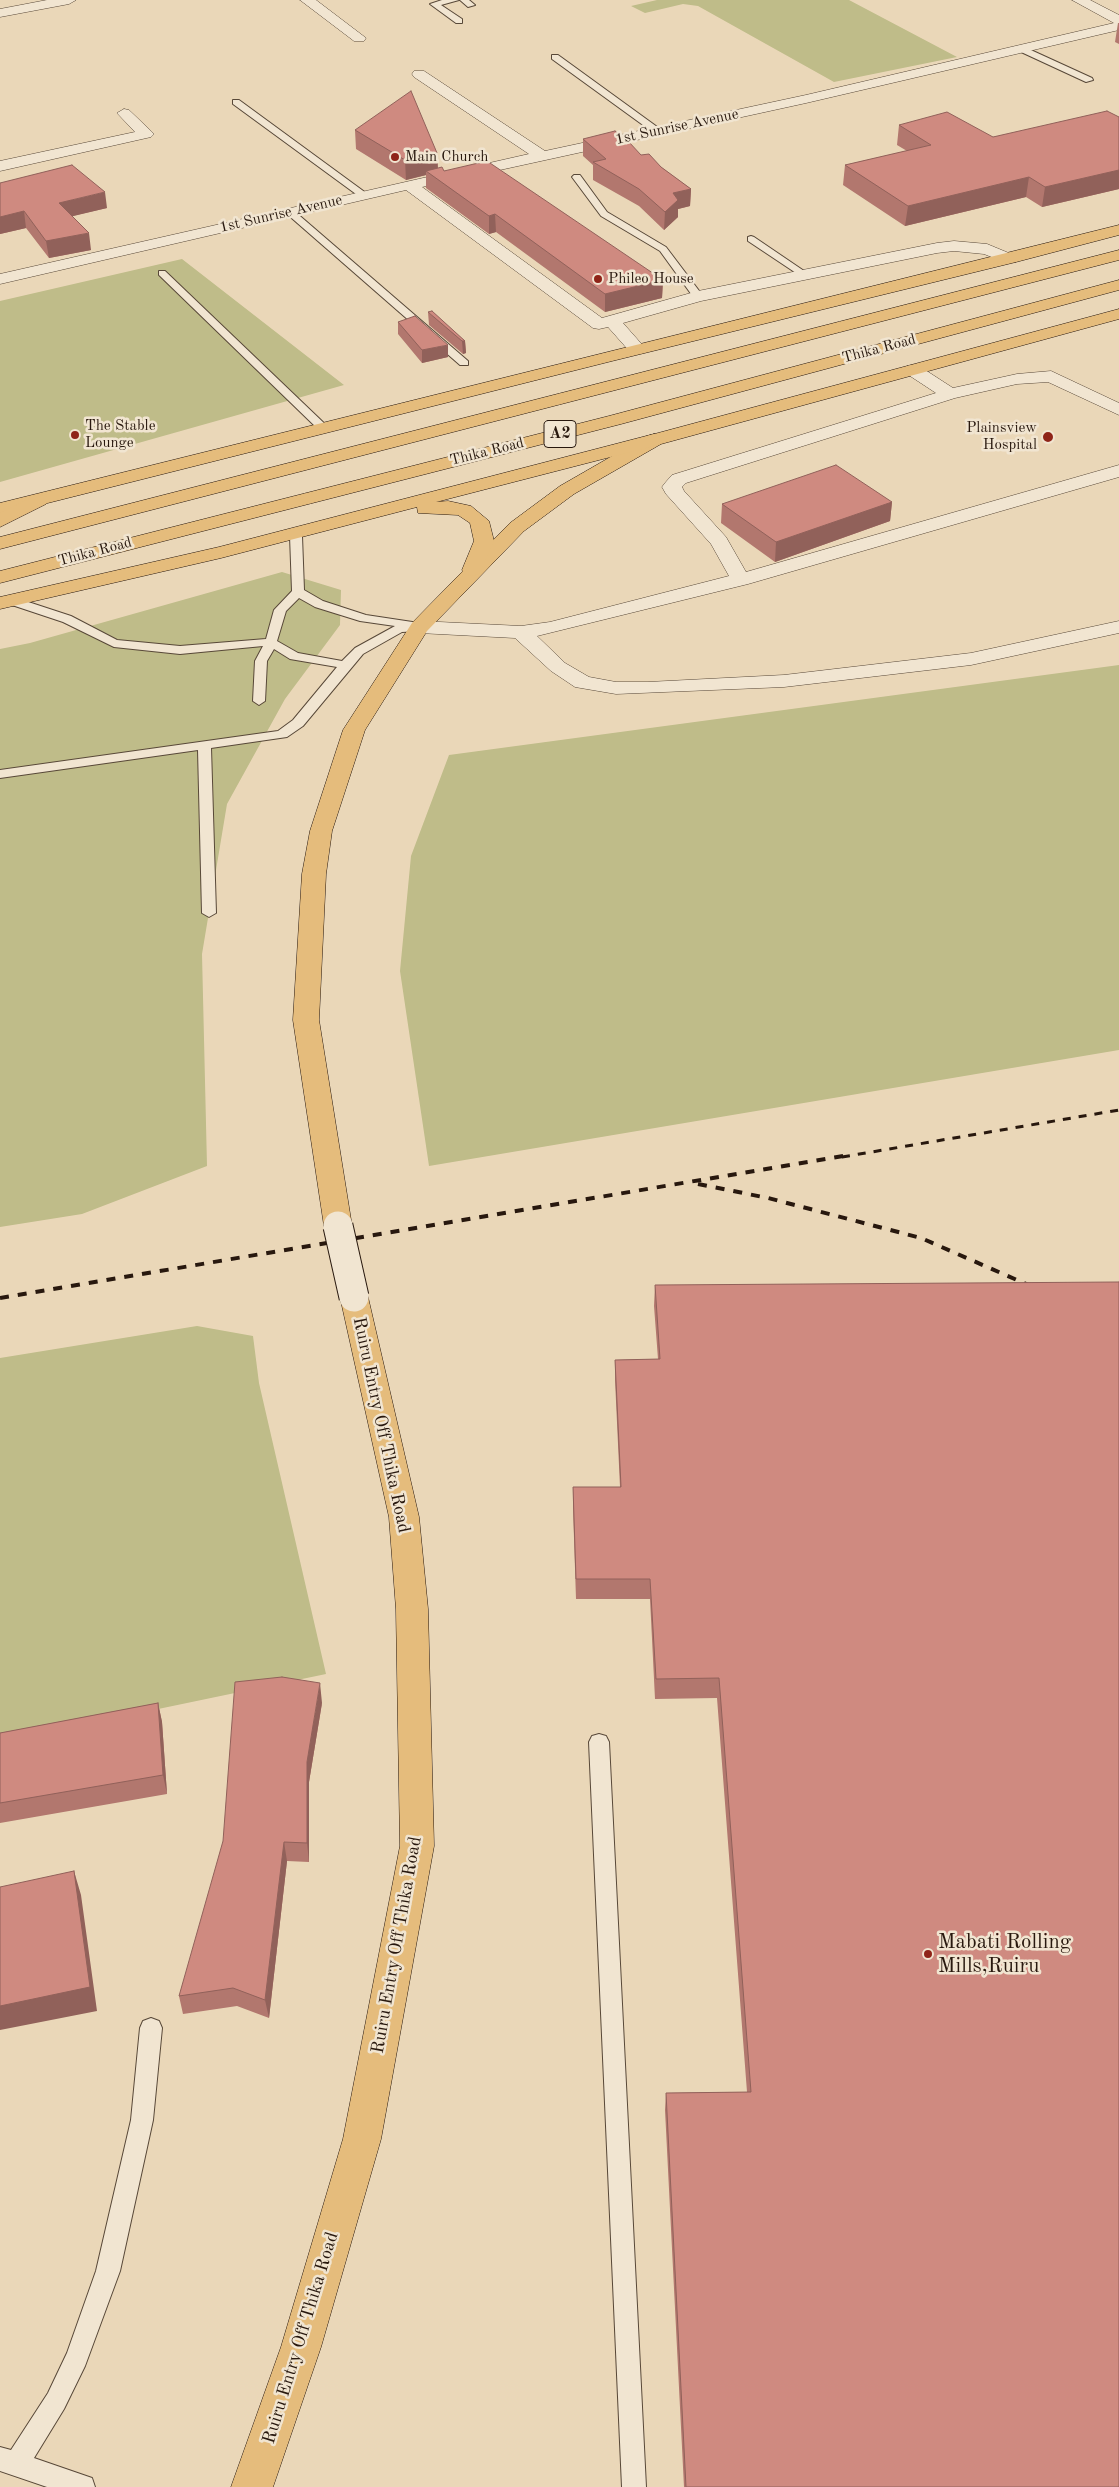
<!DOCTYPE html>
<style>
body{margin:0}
canvas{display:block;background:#ead7b8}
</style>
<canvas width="1119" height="2487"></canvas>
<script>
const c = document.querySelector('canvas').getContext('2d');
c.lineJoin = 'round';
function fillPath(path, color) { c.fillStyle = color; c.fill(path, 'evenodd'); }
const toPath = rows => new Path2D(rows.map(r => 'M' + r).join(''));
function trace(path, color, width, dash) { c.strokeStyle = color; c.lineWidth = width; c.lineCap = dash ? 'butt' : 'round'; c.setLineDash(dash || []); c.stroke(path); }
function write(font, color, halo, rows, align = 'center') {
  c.font = font + ' "Old Standard TT",serif'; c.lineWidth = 5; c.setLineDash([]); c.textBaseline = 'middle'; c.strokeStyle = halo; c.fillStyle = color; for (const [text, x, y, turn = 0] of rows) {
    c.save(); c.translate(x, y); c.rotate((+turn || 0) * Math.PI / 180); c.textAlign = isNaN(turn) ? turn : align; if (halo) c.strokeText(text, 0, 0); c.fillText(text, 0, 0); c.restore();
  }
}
fillPath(toPath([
 [657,0,849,0,957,57,834,82,698,6,683,4,645,13,631,6],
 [182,259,344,385,0,482,0,301],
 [282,572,341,590,340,625,285,699,227,804,202,954,207,1166,82,1214,0,1227,0,649,30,643],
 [1119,665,1119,1050,429,1166,400,971,411,856,449,755],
 [197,1326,253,1336,259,1383,326,1674,0,1742,0,1358]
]), '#bfbc89');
const service = toPath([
 [442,0,459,0,441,5,462,19,462,23,456,23,430,4,442,0],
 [460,0,469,0,475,5,468,7,460,0],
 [1022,46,1092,78,1093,80,1086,82,1019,51,1018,49,1022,46],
 [552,55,558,55,660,129,660,133,654,133,552,59,552,55],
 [233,100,239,100,366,193,366,197,360,197,233,104,233,100],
 [574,175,580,175,607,212,666,247,703,296,702,298,694,298,660,251,601,216,572,177,574,175],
 [287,210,293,210,468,361,468,365,460,365,287,214,287,210],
 [751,236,754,237,810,275,802,277,748,241,748,237,751,236],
 [159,271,165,271,327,426,327,430,319,430,159,275,159,271],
 [296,533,302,536,304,590,323,601,366,615,419,623,425,627,419,631,402,632,363,654,303,726,287,737,211,748,216,913,209,917,202,913,198,750,0,778,0,770,278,731,293,720,337,667,290,659,274,649,267,661,265,701,259,705,253,701,255,661,263,646,180,654,114,647,63,622,6,603,4,600,10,596,71,616,117,640,180,646,266,639,274,610,292,591,290,536,296,533],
 [299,598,315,607,360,621,395,626,355,648,342,661,298,653,277,641,286,611,299,598],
 [599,1734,606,1736,609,1742,646,2487,622,2487,589,1742,592,1736,599,1734],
 [151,2018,159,2021,162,2028,153,2120,120,2271,85,2366,64,2409,34,2458,92,2478,95,2487,47,2487,0,2471,0,2447,11,2450,48,2393,67,2353,96,2271,131,2120,140,2028,143,2021,151,2018]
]);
const minor = toPath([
 [47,0,76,0,69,4,0,17,0,9,47,0],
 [300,0,316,0,366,38,364,41,354,41,300,0],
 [1072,0,1090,0,1119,15,1119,30,806,103,422,187,602,318,698,291,937,243,954,241,987,244,1016,256,1018,259,1016,262,1004,262,984,254,954,251,937,253,701,301,623,323,646,349,643,353,637,354,631,353,608,327,599,329,593,328,406,190,0,284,0,274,529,154,414,77,412,74,414,71,424,71,545,151,806,95,1114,23,1072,0],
 [124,109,129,110,151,131,154,134,151,137,0,171,0,161,135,132,117,113,124,109],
 [913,365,919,366,953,388,1017,374,1051,371,1119,403,1119,415,1048,382,1017,384,955,398,686,483,682,487,684,491,726,537,746,572,1119,465,1119,477,748,584,537,636,565,663,589,677,616,682,648,682,784,675,971,653,1119,621,1119,633,971,665,784,687,616,694,575,687,551,671,515,638,419,633,412,631,409,627,412,623,419,621,521,626,550,622,729,576,711,544,666,494,662,487,665,483,672,475,936,393,907,374,904,370,907,366,913,365]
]);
const primary = toPath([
 [1119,225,1119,235,1016,262,612,361,0,515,0,503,1119,225],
 [1119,309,1119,319,661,444,574,494,524,531,427,631,365,730,332,831,326,874,319,1020,352,1226,348,1233,338,1236,328,1233,324,1226,293,1020,302,874,310,831,343,730,412,623,510,523,560,486,647,436,1119,309],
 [354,1287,364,1290,368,1297,419,1517,428,1609,434,1846,381,2139,321,2347,273,2487,231,2487,281,2347,343,2139,400,1846,396,1609,389,1517,340,1297,344,1290,354,1287]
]);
const trunk = toPath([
 [1119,250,1119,260,0,549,0,537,1119,250],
 [1119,280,1119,290,621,424,0,583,0,571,609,416,1119,280],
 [654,434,661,436,663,440,661,444,436,502,448,501,471,506,489,521,494,541,479,574,472,576,465,574,462,570,474,541,470,523,458,515,418,513,417,507,221,558,0,609,0,597,219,547,654,434],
 [39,494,46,496,49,500,46,504,0,527,0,513,39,494]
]);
trace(service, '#584838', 2);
trace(minor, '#584838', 1);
trace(primary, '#28180e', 1);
trace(trunk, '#28180e', 1);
fillPath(service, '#f1e5d1');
fillPath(minor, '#f1e5d1');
fillPath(primary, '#e5bc7c');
fillPath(trunk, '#e5bc7c');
trace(toPath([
 [842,1157,1119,1110]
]), '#28180e', 3, [8, 8]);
trace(toPath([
 [698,1184,768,1198,921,1238,1033,1287],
 [0,1298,849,1155]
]), '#28180e', 4, [9, 9]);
const secondaryBridge = toPath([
 [338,1226,354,1297]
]);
trace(secondaryBridge, '#28180e', 31, []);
trace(secondaryBridge, '#f1e5d1', 29);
fillPath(toPath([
 [1118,23,1119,23,1119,44,1115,42],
 [1119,117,1119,189,1042,207,1026,197,905,226,843,185,845,165,907,151,897,145,899,125,993,137],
 [355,130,437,153,438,168,663,280,662,298,605,312,496,232,489,234,426,188,426,175,406,180,356,149],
 [583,139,641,155,661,167,691,189,690,206,678,209,678,217,664,230,639,206,593,180,593,165,583,156],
 [0,183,107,208,72,216,91,250,49,258,26,228,0,234],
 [428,312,465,341,466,353,463,354,429,325],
 [398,322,448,357,422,363,398,334],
 [892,502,890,521,775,562,721,523,722,504],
 [655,1285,1119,2487,684,2487,665,2110,666,2093,747,2092,717,1698,655,1699,650,1599,576,1599,573,1508,573,1487,620,1487,615,1380,615,1360,658,1359,654,1306],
 [158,1703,162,1722,167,1794,0,1823,0,1733],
 [322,1703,309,1782,309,1862,287,1861,269,2018,237,2006,183,2014,179,1996]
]), '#b2776e');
fillPath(toPath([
 [437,153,438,173,426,171,426,175,406,180,405,160],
 [1119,170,1119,189,1042,207,1045,187],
 [1029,177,1026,197,905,226,908,206],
 [691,189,690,206,678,209,678,217,664,230,665,212,673,193],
 [105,192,107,208,61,219,59,203],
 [24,211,26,228,0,234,0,217],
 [495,214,496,232,489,234,489,216],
 [89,233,91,250,49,258,46,241],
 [663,280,662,298,605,312,605,294],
 [462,341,465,341,466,353,463,354],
 [448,345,448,357,422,363,422,350],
 [892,502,890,521,775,562,776,542],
 [320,1683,322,1703,309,1782,309,1862,307,1843,307,1762],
 [158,1703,162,1722,167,1794,163,1775],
 [284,1842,287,1861,269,2018,265,2000],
 [74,1871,81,1895,97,2011,0,2030,0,2006]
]), '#91615a');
const building = toPath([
 [411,91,437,153,405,160,355,130,411,91],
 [1107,111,1119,117,1119,170,1045,187,1029,177,908,206,845,165,931,145,899,125,947,112,993,137,1107,111],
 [615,131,629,142,641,155,649,154,661,167,691,189,673,193,678,200,665,212,639,189,593,162,606,159,583,139,615,131],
 [487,161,663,280,605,294,495,214,489,216,426,171,442,167,444,171,487,161],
 [72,165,105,192,59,203,89,233,46,241,24,211,0,217,0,183,72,165],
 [432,311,465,341,462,341,428,312,432,311],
 [415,316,448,345,422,350,398,322,415,316],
 [836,465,892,502,776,542,722,504,836,465],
 [1119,1282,1119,2487,686,2487,666,2093,751,2092,719,1678,656,1679,650,1579,576,1579,573,1487,621,1487,615,1360,660,1359,655,1285,1119,1282],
 [282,1677,320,1683,307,1762,307,1843,284,1842,265,2000,233,1988,179,1996,223,1841,235,1682,282,1677],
 [158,1703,163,1775,0,1803,0,1733,158,1703],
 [74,1871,90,1987,0,2006,0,1887,74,1871]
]);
fillPath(building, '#cf8a80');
trace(building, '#91615a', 1);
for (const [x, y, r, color] of [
 [395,157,5,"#8f2418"],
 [598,279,5,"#8f2418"],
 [75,435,5,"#8f2418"],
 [1048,437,6,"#8f2418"],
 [928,1954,5,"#8f2418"]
]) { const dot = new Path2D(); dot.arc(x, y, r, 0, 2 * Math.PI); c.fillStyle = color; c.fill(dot); trace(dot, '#f1e5d1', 2); }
write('15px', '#28180e', '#f1e5d1', [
 ["1st Sunrise Avenue",677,127,-12],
 ["1st Sunrise Avenue",281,214,-13],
 ["Thika Road",879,349,-15],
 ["Thika Road",487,452,-14],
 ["Thika Road",95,552,-15]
]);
write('15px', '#28180e', '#f1e5d1', [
 ["Main Church",405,157],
 ["Phileo House",608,279],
 ["The Stable",85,426],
 ["Lounge",85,443],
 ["Plainsview",1037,428,"right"],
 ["Hospital",1037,445,"right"]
], 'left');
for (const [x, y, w] of [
 [560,434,32]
]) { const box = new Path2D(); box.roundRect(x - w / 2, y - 13.5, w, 27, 4); c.fillStyle = '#f1e5d1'; c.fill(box); trace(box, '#28180e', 1); }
write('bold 16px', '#28180e', null, [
 ["A2",560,434]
]);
write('18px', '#28180e', '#f1e5d1', [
 ["Ruiru Entry Off Thika Road",381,1425,78],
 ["Ruiru Entry Off Thika Road",397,1945,-80],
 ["Ruiru Entry Off Thika Road",301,2338,-73]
]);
write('21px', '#28180e', '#f1e5d1', [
 ["Mabati Rolling",938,1942],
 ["Mills,Ruiru",938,1966]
], 'left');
</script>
